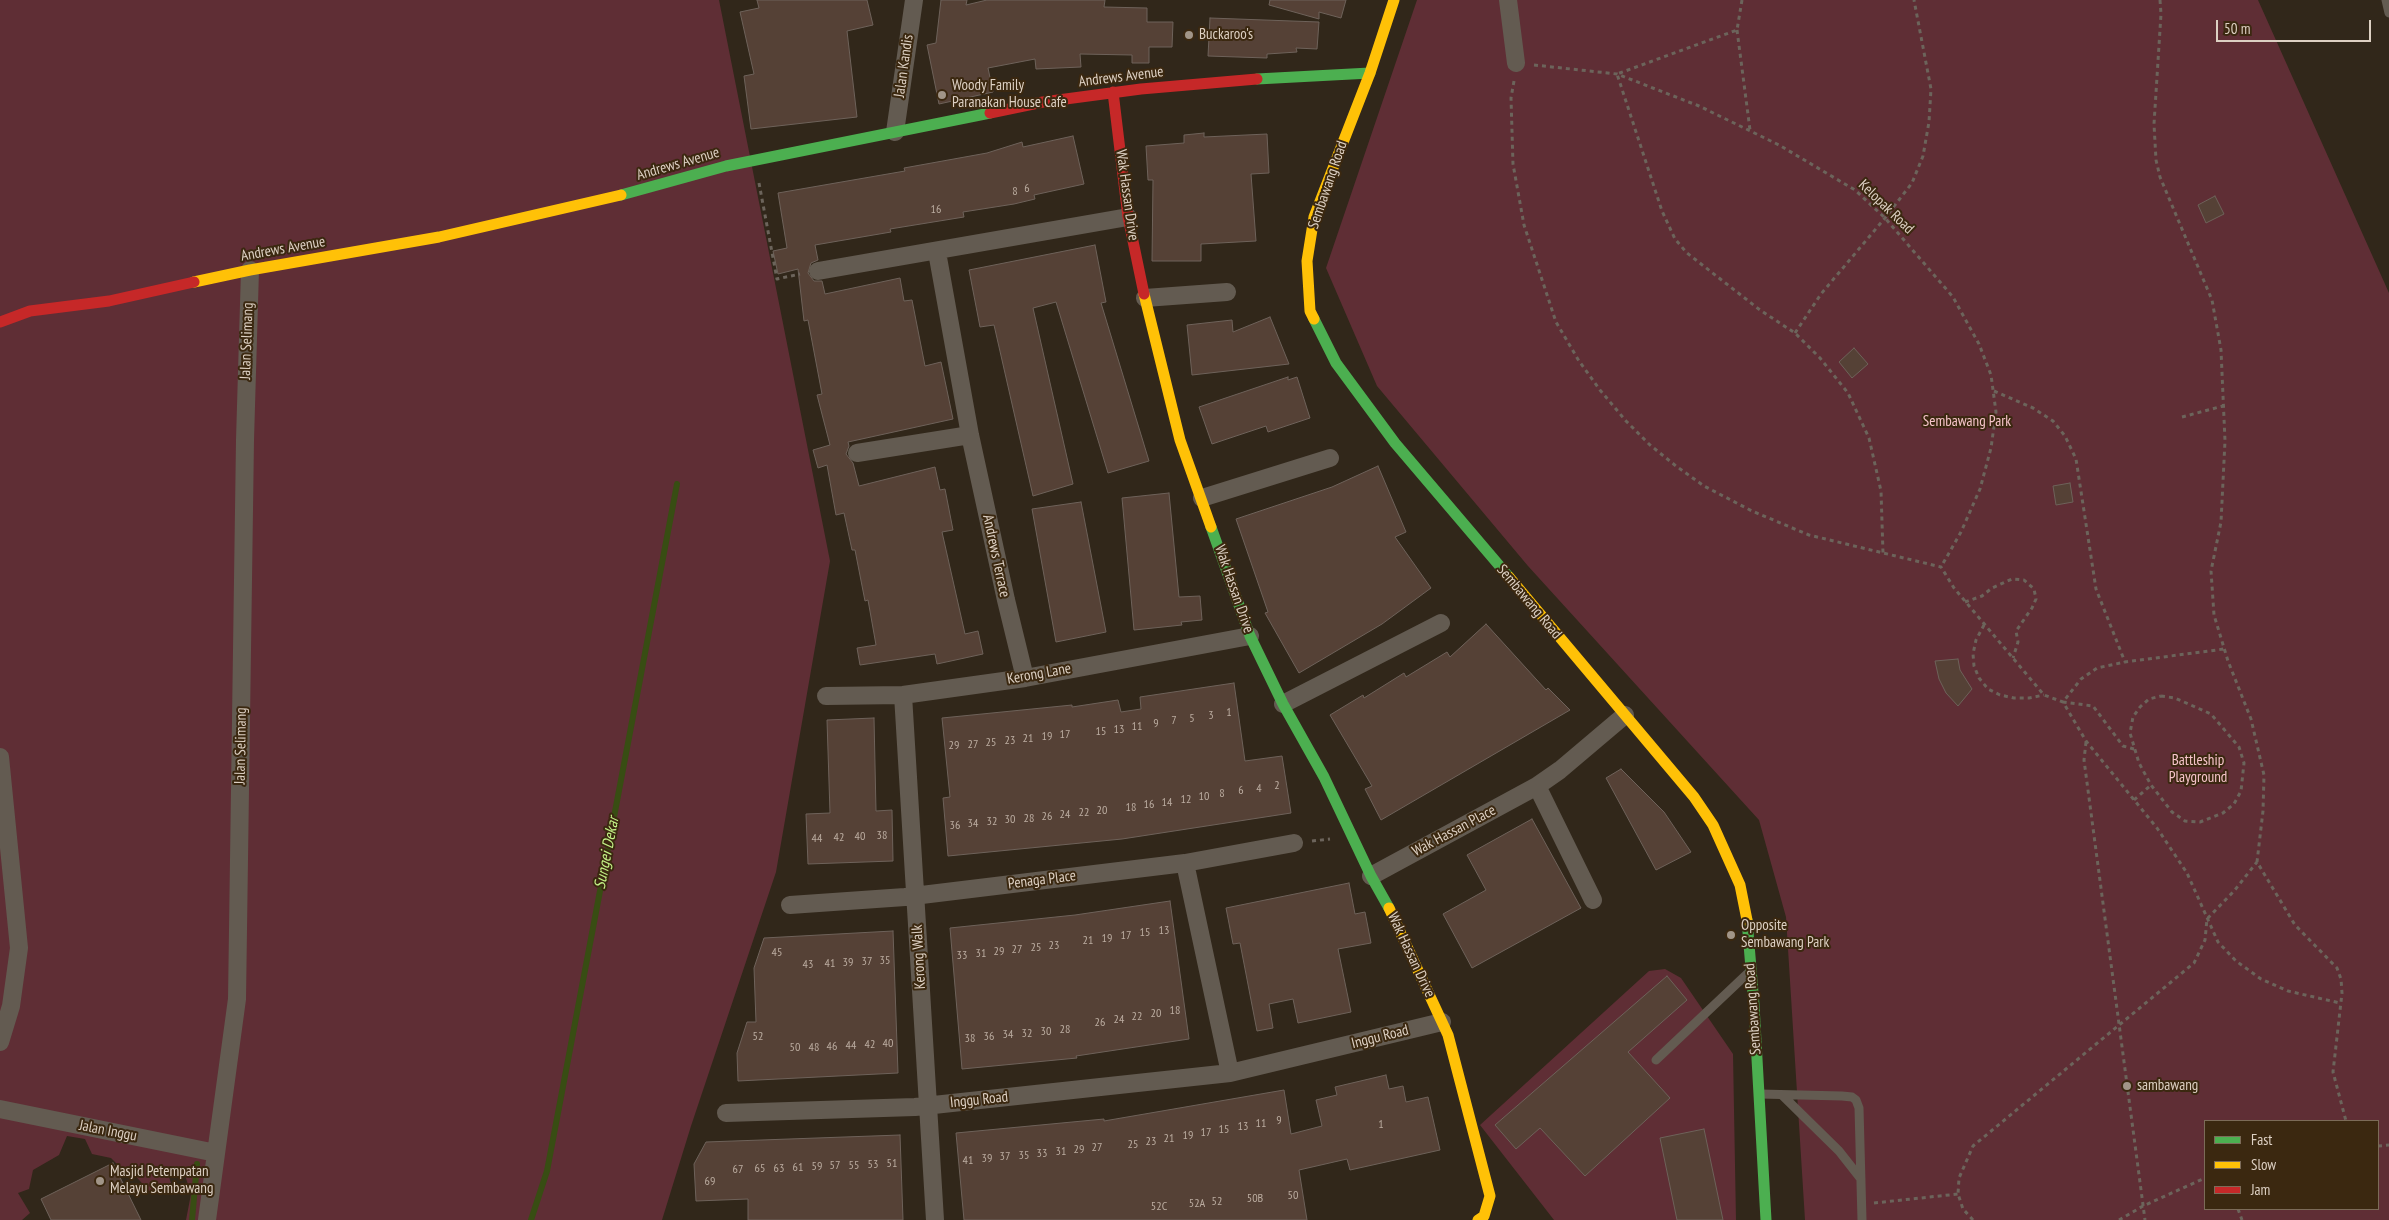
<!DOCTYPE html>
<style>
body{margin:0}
#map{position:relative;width:2389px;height:1220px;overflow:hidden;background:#31271a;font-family:"PT Sans Narrow",sans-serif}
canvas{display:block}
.legend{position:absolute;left:2204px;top:1120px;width:175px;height:90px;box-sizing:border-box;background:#3b2810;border:1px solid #7c6b58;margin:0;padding:6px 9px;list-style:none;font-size:15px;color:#ddd0c3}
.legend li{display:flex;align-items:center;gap:10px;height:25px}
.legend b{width:25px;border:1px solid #7c6b58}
.scale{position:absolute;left:2216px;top:20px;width:155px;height:22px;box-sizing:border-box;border:2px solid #ddd0c3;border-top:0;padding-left:6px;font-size:15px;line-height:18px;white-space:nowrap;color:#ddd0c3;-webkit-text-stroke:4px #3b2810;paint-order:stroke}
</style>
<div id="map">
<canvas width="2389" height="1220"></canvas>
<ul class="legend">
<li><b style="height:6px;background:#4caf50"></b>Fast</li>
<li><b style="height:6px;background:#ffc107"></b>Slow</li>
<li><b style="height:6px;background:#c62828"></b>Jam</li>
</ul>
<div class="scale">50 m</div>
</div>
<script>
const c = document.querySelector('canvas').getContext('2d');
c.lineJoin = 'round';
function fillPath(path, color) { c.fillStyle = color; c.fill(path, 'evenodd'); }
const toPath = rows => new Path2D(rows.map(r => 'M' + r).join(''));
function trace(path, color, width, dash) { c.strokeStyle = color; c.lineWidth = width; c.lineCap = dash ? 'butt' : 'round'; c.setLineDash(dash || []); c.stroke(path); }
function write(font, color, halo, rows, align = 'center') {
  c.font = font + ' "PT Sans Narrow",sans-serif'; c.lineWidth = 4; c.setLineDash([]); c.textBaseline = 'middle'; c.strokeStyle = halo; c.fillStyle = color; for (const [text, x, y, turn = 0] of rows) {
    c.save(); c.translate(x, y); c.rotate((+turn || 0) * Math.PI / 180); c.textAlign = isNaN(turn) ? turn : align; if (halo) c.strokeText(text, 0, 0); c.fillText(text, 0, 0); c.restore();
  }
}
fillPath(toPath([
 [0,0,719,0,830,561,776,872,691,1126,662,1220,186,1220,191,1194,184,1172,173,1168,167,1171,171,1183,163,1190,149,1191,131,1171,120,1167,111,1158,92,1154,85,1139,67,1136,59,1155,33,1170,29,1189,18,1193,30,1213,22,1220,0,1220],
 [1417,0,2258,0,2389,293,2389,1220,1805,1220,1786,917,1759,820,1528,566,1377,386,1326,268],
 [2205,1121,2378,1121,2378,1209,2205,1209],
 [1665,969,1681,978,1733,1054,1736,1220,1554,1220,1480,1125,1649,971]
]), '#5f2e35');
trace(toPath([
 [192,1220,197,1164],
 [531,1220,547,1171,677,484]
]), '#384d13', 6);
const building = toPath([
 [757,0,867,0,873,25,847,31,857,117,751,129,744,76,754,74,740,12,759,8,757,0],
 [941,0,967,0,966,5,987,0,1105,0,1104,7,1147,8,1147,22,1173,22,1172,47,1149,47,1149,63,1132,63,1132,55,1080,54,1081,67,1036,69,1035,59,988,68,993,92,939,104,927,45,936,43,941,0],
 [1270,0,1346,0,1341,18,1319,12,1319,19,1269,5,1270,0],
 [1210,18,1319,22,1317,49,1296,48,1297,52,1267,54,1267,58,1208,56,1210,18],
 [1204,133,1204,137,1267,134,1269,173,1251,174,1256,241,1201,244,1201,261,1152,261,1153,180,1148,180,1146,146,1184,143,1184,135,1204,133],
 [1073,136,1084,184,1034,195,1035,199,1014,204,963,212,964,217,890,229,891,232,815,245,818,260,811,263,808,273,814,281,822,281,825,294,900,278,904,301,912,300,925,366,941,362,953,419,848,442,849,446,846,454,853,463,859,486,935,467,940,490,945,489,953,530,942,532,965,634,978,631,983,654,937,664,935,654,860,665,857,648,876,645,868,600,865,601,855,550,852,550,844,513,836,515,827,465,818,468,813,450,830,445,817,395,822,394,808,320,804,321,798,269,778,274,773,251,787,248,778,193,905,171,904,168,987,153,1022,142,1023,147,1073,136],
 [2215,196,2224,214,2206,223,2198,205,2215,196],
 [1095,245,1106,302,1101,303,1149,461,1108,473,1056,302,1033,308,1073,484,1033,496,994,325,980,327,969,270,1095,245],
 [1270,317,1289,364,1192,375,1187,325,1232,320,1233,332,1270,317],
 [1854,348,1868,364,1852,378,1839,362,1854,348],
 [1288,377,1288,380,1297,377,1310,418,1268,432,1266,426,1212,444,1199,407,1288,377],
 [1378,466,1406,532,1395,537,1431,588,1382,624,1299,673,1265,613,1268,612,1236,519,1332,487,1378,466],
 [2070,483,2073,502,2056,505,2053,486,2070,483],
 [1169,493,1179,597,1200,596,1202,620,1181,622,1182,625,1134,630,1122,498,1169,493],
 [1081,502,1106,632,1056,642,1032,509,1081,502],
 [1486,624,1546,690,1548,688,1570,710,1381,820,1365,789,1372,786,1330,715,1363,695,1364,698,1404,673,1406,677,1447,652,1450,657,1486,624],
 [1958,659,1960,670,1972,689,1958,706,1946,693,1939,679,1935,661,1958,659],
 [1234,683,1245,761,1282,756,1291,813,1122,839,948,856,943,798,950,797,942,718,1072,705,1072,707,1118,700,1121,712,1141,709,1140,697,1234,683],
 [874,718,876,811,892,810,893,861,808,864,806,814,830,813,827,720,874,718],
 [1621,769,1664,812,1691,852,1656,870,1606,778,1621,769],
 [1532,819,1581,908,1472,968,1443,914,1486,890,1467,855,1532,819],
 [1349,883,1355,914,1365,912,1371,943,1338,949,1351,1012,1298,1023,1293,999,1269,1004,1273,1028,1257,1031,1240,943,1233,944,1226,908,1349,883],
 [1170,901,1189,1039,1076,1056,1077,1058,962,1069,950,928,1075,915,1170,901],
 [893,931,898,1073,738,1081,737,1053,747,1022,756,1022,754,968,764,938,893,931],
 [1667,976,1687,1000,1628,1052,1670,1098,1585,1176,1540,1128,1516,1149,1495,1125,1667,976],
 [1386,1075,1389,1089,1403,1086,1406,1102,1428,1097,1440,1150,1350,1170,1347,1159,1299,1170,1307,1220,964,1220,956,1133,1104,1119,1104,1121,1284,1090,1291,1134,1322,1126,1316,1100,1337,1095,1335,1087,1386,1075],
 [1704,1129,1723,1220,1677,1220,1660,1138,1704,1129],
 [900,1135,903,1220,748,1220,748,1199,696,1201,694,1164,706,1142,900,1135],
 [113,1163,141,1220,51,1220,41,1199,113,1163]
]);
fillPath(building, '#554136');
trace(building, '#6e625a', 1);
trace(toPath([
 [1742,0,1737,30,1617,74,1662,211,1675,239,1687,253,1760,310,1795,333,1820,358,1848,393,1869,438,1881,491,1883,553],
 [2160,0,2161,14,2154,124,2156,160,2160,177,2212,300,2221,350,2225,441,2221,522,2211,571,2214,615,2228,661,2251,719,2264,775,2263,811,2257,862,2295,925,2337,968,2341,979,2342,993,2333,1072,2346,1121],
 [1737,30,1750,130],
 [1534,65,1617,74,1699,106,1779,145,1855,190,1885,218,1953,297,1979,344,1991,375,1996,412,1991,448,1980,489,1961,532,1941,567],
 [1514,81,1511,98,1513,164,1524,225,1556,322,1579,361,1600,390,1626,421,1650,445,1676,466,1704,486,1752,511,1809,535,1941,567,1954,588,2044,695,2063,702,2086,741,2157,828,2187,873,2218,942,2236,961,2261,979,2288,991,2340,1003],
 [759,183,777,279,800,274],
 [1795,333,1821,294,1885,218,1912,183,1923,156,1929,122,1931,89,1914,0],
 [1994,391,2033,408,2053,421,2065,436,2076,459,2096,589,2125,662],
 [2182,417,2223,406],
 [1965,602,1982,596,1992,588,2012,579,2024,580,2034,589,2036,599,2032,608,2016,631,2018,642,2013,658],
 [1984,625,1976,640,1973,654,1974,666,1979,678,1988,689,2000,695,2014,698,2029,698,2044,695],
 [2161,696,2175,698,2211,714,2239,747,2244,763,2241,791,2234,804,2223,813,2200,822,2185,821,2172,812,2151,785,2139,763,2130,733,2133,717,2140,707,2149,699,2161,696],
 [2086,742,2084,760,2145,1220],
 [2134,749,2123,746,2093,706,2063,702,2081,679,2097,668,2125,662,2224,649],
 [2134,800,2151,785],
 [1312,841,1330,839],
 [2378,1146,2389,1145],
 [1874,1203,1958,1194],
 [2238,1209,2242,1220],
 [1973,1220,1963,1209,1958,1194,1959,1178,1973,1146,2194,963,2205,940,2207,919,2234,891,2257,862],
 [2119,1220,2143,1206,2205,1178]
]), '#6c645b', 3, [4, 4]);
trace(toPath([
 [2386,0,2389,13],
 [1656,1060,1747,974],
 [1760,1094,1842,1096,1852,1097,1856,1100,1859,1108,1862,1220],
 [1782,1095,1839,1151,1861,1179]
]), '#635b51', 9);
trace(toPath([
 [1508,0,1516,63],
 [895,132,914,0],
 [937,252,970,435,1006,600,1025,678],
 [818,271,1128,217],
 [1145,298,1227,292],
 [857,453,970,435],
 [1202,498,1330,458],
 [903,695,935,1220],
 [826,696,903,695,1025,678,1250,636],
 [1283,704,1441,623],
 [0,757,19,948,11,1006,0,1042],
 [1537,786,1593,900],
 [1185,863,1230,1073],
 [1371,876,1537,786,1560,770,1625,715],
 [790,905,905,897,1185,863,1294,843],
 [0,1109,216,1153],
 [726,1113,915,1107,1230,1073,1442,1022],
 [207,1220,237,999,245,440,250,270]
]), '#635b51', 18);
trace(toPath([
 [1257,79,1370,73],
 [621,195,726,166,990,113],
 [1314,319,1336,363,1395,443,1509,577],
 [1211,527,1250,636,1283,704,1324,777,1371,876,1389,908],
 [1747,920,1754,1005,1766,1220]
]), '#4caf50', 11);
trace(toPath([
 [194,282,250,270,439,237,621,195],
 [1144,294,1180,440,1211,527],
 [1314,319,1310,311,1307,261,1314,217,1370,73,1394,0],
 [1509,577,1694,797,1713,825,1740,885,1747,920],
 [1389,908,1448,1035,1490,1196,1484,1216,1478,1220]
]), '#ffc107', 11);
trace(toPath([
 [1113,92,1128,217,1144,294],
 [990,113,1043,102,1141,89,1257,79],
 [0,322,30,311,109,301,194,282]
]), '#c62828', 11);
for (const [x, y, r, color] of [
 [1189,35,5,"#a19588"],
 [942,95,5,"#a19588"],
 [1731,935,5,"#a19588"],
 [2127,1086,5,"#a19588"],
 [100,1181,5,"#a19588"]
]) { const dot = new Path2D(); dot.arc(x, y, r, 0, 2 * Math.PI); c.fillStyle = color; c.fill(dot); trace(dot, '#3b2810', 2); }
write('12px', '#bbaca0', null, [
 ["6",1027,189],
 ["8",1015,192],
 ["16",936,210],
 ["1",1229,713],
 ["3",1211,716],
 ["5",1192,719],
 ["7",1174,721],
 ["9",1156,724],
 ["11",1137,727],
 ["13",1119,730],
 ["15",1101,732],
 ["17",1065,735],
 ["19",1047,737],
 ["21",1028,739],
 ["23",1010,741],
 ["25",991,743],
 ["27",973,745],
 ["29",954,746],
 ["2",1277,786],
 ["4",1259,789],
 ["6",1241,791],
 ["8",1222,794],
 ["10",1204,797],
 ["12",1186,800],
 ["14",1167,803],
 ["16",1149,805],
 ["18",1131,808],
 ["20",1102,811],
 ["22",1084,813],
 ["24",1065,815],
 ["26",1047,817],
 ["28",1029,819],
 ["30",1010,820],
 ["32",992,822],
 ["34",973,824],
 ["36",955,826],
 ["38",882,836],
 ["40",860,837],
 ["42",839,838],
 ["44",817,839],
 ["13",1164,931],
 ["15",1145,933],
 ["17",1126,936],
 ["19",1107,939],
 ["21",1088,941],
 ["23",1054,946],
 ["25",1036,948],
 ["27",1017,950],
 ["29",999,952],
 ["45",777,953],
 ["31",981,954],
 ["33",962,956],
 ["35",885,961],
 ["37",867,962],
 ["39",848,963],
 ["41",830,964],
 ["43",808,965],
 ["18",1175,1011],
 ["20",1156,1014],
 ["22",1137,1017],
 ["24",1119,1020],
 ["26",1100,1023],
 ["28",1065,1030],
 ["30",1046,1032],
 ["32",1027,1034],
 ["34",1008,1035],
 ["52",758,1037],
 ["36",989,1037],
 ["38",970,1039],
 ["40",888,1044],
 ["42",870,1045],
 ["44",851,1046],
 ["46",832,1047],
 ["50",795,1048],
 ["48",814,1048],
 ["9",1279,1121],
 ["11",1261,1124],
 ["1",1381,1125],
 ["13",1243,1127],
 ["15",1224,1130],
 ["17",1206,1133],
 ["19",1188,1136],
 ["21",1169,1139],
 ["23",1151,1142],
 ["25",1133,1145],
 ["27",1097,1148],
 ["29",1079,1150],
 ["31",1061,1152],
 ["33",1042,1154],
 ["35",1024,1156],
 ["37",1005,1157],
 ["39",987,1159],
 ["41",968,1161],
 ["51",892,1164],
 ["53",873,1165],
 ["57",835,1166],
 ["55",854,1166],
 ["59",817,1167],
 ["61",798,1168],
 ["65",760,1169],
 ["63",779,1169],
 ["67",738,1170],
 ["69",710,1182],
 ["50",1293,1196],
 ["50B",1255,1199],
 ["52",1217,1202],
 ["52A",1197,1204],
 ["52C",1159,1207]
]);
write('15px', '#ddd0c3', '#3b2810', [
 ["Buckaroo's",1199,35],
 ["Woody Family",952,86],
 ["Paranakan House Cafe",952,103],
 ["Opposite",1741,926],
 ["Sembawang Park",1741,943],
 ["sambawang",2137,1086],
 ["Masjid Petempatan",110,1172],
 ["Melayu Sembawang",110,1189]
], 'left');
write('15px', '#ddd0c3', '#3b2810', [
 ["Jalan Kandis",904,66,-82],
 ["Andrews Avenue",1121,77,-7],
 ["Andrews Avenue",678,164,-16],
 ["Sembawang Road",1328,185,-71],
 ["Wak Hassan Drive",1127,195,82],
 ["Kelopak Road",1886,207,44],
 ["Andrews Avenue",283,249,-10],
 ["Jalan Selimang",247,341,-88],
 ["Andrews Terrace",996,556,78],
 ["Wak Hassan Drive",1234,589,71],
 ["Sembawang Road",1529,602,50],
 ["Kerong Lane",1039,674,-10],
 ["Jalan Selimang",241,746,-89],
 ["Wak Hassan Place",1454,831,-28],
 ["Penaga Place",1042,880,-7],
 ["Wak Hassan Drive",1411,955,65],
 ["Kerong Walk",919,957,-93],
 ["Sembawang Road",1753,1009,-94],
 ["Inggu Road",1380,1037,-14],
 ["Inggu Road",979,1100,-6],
 ["Jalan Inggu",108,1131,11]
]);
write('15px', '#f6c4ca', '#3b2810', [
 ["Sembawang Park",1967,422],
 ["Battleship",2198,761],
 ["Playground",2198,778]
]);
write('italic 16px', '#c4f387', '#3b2810', [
 ["Sungei Dekar",607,853,-79]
]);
</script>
